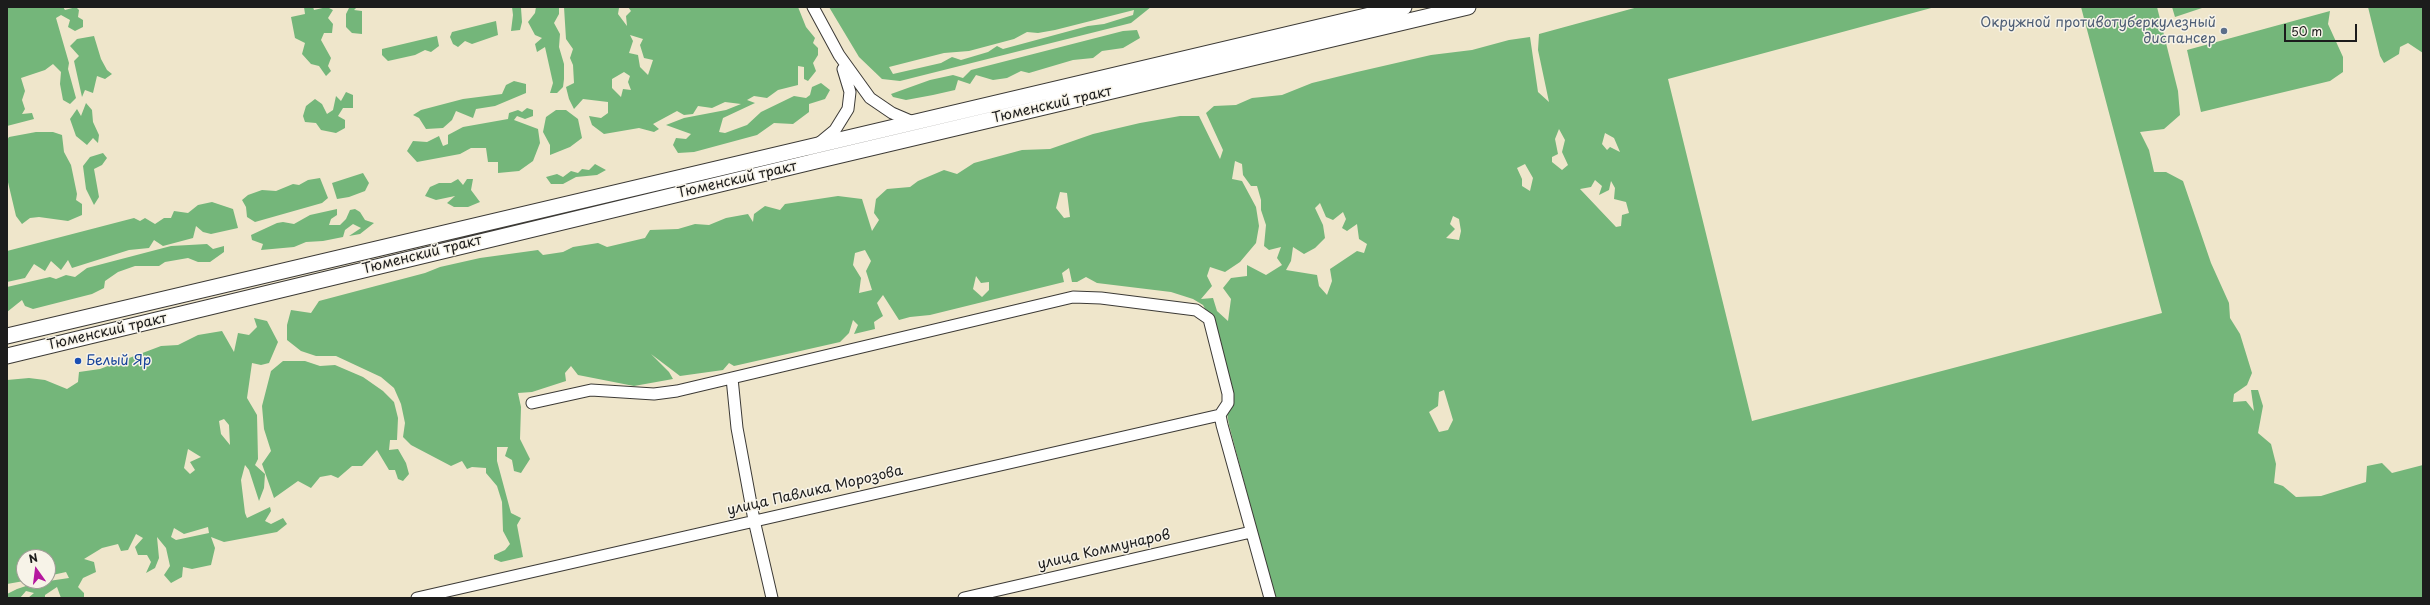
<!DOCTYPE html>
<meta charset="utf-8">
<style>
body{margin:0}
#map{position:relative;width:2430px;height:605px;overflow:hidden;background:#efe6cb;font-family:"Playpen Sans",sans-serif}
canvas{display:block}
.frame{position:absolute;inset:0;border:8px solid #1c1c1c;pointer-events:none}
.north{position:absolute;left:16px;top:549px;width:40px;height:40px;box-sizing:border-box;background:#f7f3e8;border:1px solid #9f9d96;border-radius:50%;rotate:346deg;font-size:11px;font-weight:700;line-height:16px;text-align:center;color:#1c1c1c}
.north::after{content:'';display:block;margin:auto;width:14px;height:18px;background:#b5179e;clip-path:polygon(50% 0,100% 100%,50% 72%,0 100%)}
.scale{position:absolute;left:2284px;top:24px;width:73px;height:18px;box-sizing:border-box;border:2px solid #1c1c1c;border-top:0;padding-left:5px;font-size:12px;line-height:14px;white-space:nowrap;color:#1c1c1c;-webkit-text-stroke:3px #f7f3e8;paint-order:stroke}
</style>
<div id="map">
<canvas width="2430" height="605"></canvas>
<div class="frame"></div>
<div class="north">N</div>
<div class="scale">50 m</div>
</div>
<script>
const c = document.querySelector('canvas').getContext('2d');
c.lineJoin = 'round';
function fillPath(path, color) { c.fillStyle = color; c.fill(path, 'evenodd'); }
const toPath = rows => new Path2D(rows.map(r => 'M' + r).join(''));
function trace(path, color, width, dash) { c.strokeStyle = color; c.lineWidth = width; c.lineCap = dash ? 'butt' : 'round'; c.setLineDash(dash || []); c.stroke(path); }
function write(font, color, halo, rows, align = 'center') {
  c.font = font + ' "Playpen Sans",sans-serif'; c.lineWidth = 3; c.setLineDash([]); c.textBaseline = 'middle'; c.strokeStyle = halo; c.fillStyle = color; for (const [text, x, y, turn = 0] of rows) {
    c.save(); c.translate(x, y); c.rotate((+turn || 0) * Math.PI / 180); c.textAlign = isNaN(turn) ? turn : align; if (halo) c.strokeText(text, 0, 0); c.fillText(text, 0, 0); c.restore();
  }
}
fillPath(toPath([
 [7,7,63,7,65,10,76,7,79,10,78,17,83,20,83,27,75,31,68,27,70,20,61,15,56,18,69,63,68,69,76,98,70,104,63,100,60,84,61,72,53,64,45,70,21,78,25,91,22,100,25,109,22,114,32,113,34,119,7,126],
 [302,7,313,7,314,10,327,7,333,10,328,18,333,24,332,33,324,33,321,40,331,58,328,66,331,71,326,76,319,66,311,64,302,54,305,43,295,38,291,17,305,14,304,7],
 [337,7,357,7,354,10,362,11,362,34,352,33,346,27,346,14,349,8],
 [512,7,521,8,522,22,520,30,511,31,513,15],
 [536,7,559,7,559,14,554,23,560,34,559,47,564,64,564,79,563,87,557,93,550,93,553,83,545,47,537,52,535,44,542,38,535,35,528,22,535,13],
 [564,7,623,7,619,8,618,14,627,26,626,16,631,11,628,7,798,7,806,27,815,38,813,43,818,48,818,55,813,63,816,71,808,81,804,79,804,67,798,66,798,85,778,90,767,98,754,96,747,100,755,103,723,118,719,132,725,133,747,125,761,112,794,96,806,98,810,95,812,87,821,83,830,90,825,99,809,104,809,112,793,124,774,123,757,135,694,152,678,153,673,145,676,138,686,139,691,134,666,125,684,118,726,110,741,104,725,102,712,108,698,106,693,114,684,115,677,111,653,124,659,129,654,132,639,128,604,134,592,125,589,116,601,118,608,113,608,102,583,99,574,109,569,99,566,87,574,83,573,65,570,58,573,49,566,39],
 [630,35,643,39,640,45,644,58,653,60,648,75,640,67,638,55,629,53,633,41],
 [624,72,630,76,628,82,631,90,623,89,621,97,612,88,612,79],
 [829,7,1151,7,1131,23,900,81,882,79,859,57],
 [1134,10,1133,15,1104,24,1088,26,1003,49,997,46,988,52,961,60,952,57,941,63,893,74,889,67,944,53,969,51,1014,39,1027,32,1038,33,1055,30],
 [1638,7,1935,7,1668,79,1752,421,2162,313,2081,7,2157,7,2178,91,2180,115,2164,129,2140,132,2149,150,2154,172,2166,172,2183,181,2211,263,2229,303,2230,318,2240,334,2252,373,2247,385,2234,394,2233,402,2246,401,2254,411,2251,390,2258,390,2263,406,2258,433,2271,444,2276,464,2274,483,2283,486,2296,497,2321,496,2366,482,2367,466,2382,463,2392,473,2423,465,2423,598,1275,598,1229,425,1211,320,1203,305,1193,299,1171,292,1097,283,1086,277,1077,282,1072,282,1069,268,1062,273,1064,282,930,315,910,317,899,320,883,295,877,303,883,316,874,322,875,329,854,334,858,325,853,320,849,333,840,342,734,366,729,363,723,370,680,376,651,354,669,372,673,379,634,386,578,375,571,366,565,373,566,381,532,392,518,393,521,407,520,439,530,459,521,473,514,471,512,460,505,456,508,447,497,447,497,461,511,513,521,518,517,525,523,557,501,562,494,559,494,555,505,550,510,544,503,531,502,502,497,486,486,473,486,468,472,467,467,469,462,461,451,466,411,445,403,437,405,423,401,404,394,388,381,377,336,356,316,356,301,351,287,340,287,325,291,310,311,313,319,301,425,273,440,267,480,258,538,250,543,255,563,252,573,247,598,243,607,247,645,238,650,230,678,229,695,224,709,225,726,218,748,214,753,222,754,214,765,206,780,210,785,204,838,196,862,199,872,231,879,220,874,213,876,199,887,189,910,187,918,181,944,170,957,174,974,163,1022,150,1050,149,1093,134,1140,123,1180,116,1199,116,1220,159,1223,150,1206,113,1214,106,1236,105,1252,98,1282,95,1312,83,1357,72,1431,55,1472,50,1509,40,1530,37,1538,92,1549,102,1538,50,1539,34],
 [1559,129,1565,140,1562,152,1568,165,1562,170,1552,162,1552,157,1558,154,1555,139],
 [1605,133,1614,138,1620,152,1610,147,1607,150,1602,144],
 [1235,161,1242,164,1243,175,1251,186,1257,186,1261,200,1261,210,1266,225,1264,246,1269,250,1281,247,1277,258,1282,265,1266,275,1247,265,1247,276,1231,278,1223,288,1231,299,1228,321,1217,311,1213,298,1201,299,1212,286,1207,276,1210,267,1225,272,1240,262,1256,243,1259,226,1256,207,1242,181,1232,179],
 [1525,164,1533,178,1530,191,1522,186,1522,179,1517,168],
 [1595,180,1602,186,1599,195,1609,190,1611,181,1615,188,1614,199,1626,202,1629,213,1622,215,1621,226,1616,227,1580,189,1591,187],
 [1060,192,1067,193,1070,217,1064,218,1056,208],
 [1320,203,1326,217,1333,220,1343,212,1346,219,1342,228,1347,231,1357,224,1359,239,1367,244,1364,253,1357,251,1330,269,1332,281,1327,295,1319,286,1317,275,1286,270,1291,261,1293,247,1304,254,1315,248,1325,238,1323,225,1315,208],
 [1453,216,1459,219,1461,231,1459,240,1446,238,1455,229,1450,224],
 [865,250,871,261,866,271,872,290,859,293,861,278,853,265,855,253],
 [976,276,981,283,989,282,989,290,982,297,973,289],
 [1444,390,1453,420,1448,430,1439,432,1429,412,1438,406,1439,392],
 [2172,7,2205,7,2175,17],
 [2368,7,2423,7,2423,53,2408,43,2400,47,2399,54,2384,63,2380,56],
 [2330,11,2328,24,2343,57,2343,72,2330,81,2201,112,2187,50],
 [496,21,498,35,472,44,465,41,458,47,453,44,450,37,452,32],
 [1137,30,1140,38,1123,48,1102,51,1093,58,1073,60,1029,73,1021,71,1007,78,993,80,976,75,970,84,958,80,955,90,933,95,906,100,893,97,891,94,930,80,953,75,963,78,971,70,1123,31],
 [94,36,101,59,107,70,112,74,105,79,97,76,93,93,85,90,82,97,74,61,79,56,70,46,77,39],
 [437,36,439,46,431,52,425,50,415,55,388,61,382,55,382,49],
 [514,81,526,84,526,93,495,106,476,109,473,118,456,111,452,120,443,128,426,129,419,118,413,115,421,110,463,99,502,94,506,85],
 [346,92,353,95,353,108,343,108,338,116,345,120,345,128,336,133,321,130,316,123,305,122,303,116,306,106,315,99,322,104,327,114,333,110,336,96,341,101],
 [86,103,92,110,93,122,99,135,98,143,93,138,87,145,76,136,70,119,77,109,81,116],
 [527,108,533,110,533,116,525,119,517,116,514,120,538,129,540,143,533,161,519,171,498,173,498,162,488,162,486,148,471,148,460,154,417,162,407,151,413,141,427,142,439,136,443,146,448,144,448,135,463,127,508,119,509,113,518,110,522,112],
 [556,110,566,110,578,119,582,138,570,147,550,155,550,145,543,132,546,117],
 [36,132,53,132,62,135,64,152,71,165,77,194,76,200,82,204,82,215,68,221,39,217,30,218,22,224,16,216,7,178,7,140,9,137],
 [103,153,107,158,102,165,94,169,99,197,94,205,86,189,83,166,90,157],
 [595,164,606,170,597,175,576,177,563,184,551,184,546,177,557,174,563,177,571,171,578,173,582,169,589,170],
 [363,173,369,183,365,191,349,197,337,199,332,183],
 [320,178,328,198,322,203,255,222,247,217,246,207,242,200,248,195,262,190,276,191,293,184,299,185,308,180],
 [458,179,463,185,467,179,473,179,471,190,480,202,468,207,454,207,447,203,455,196,436,200,425,196,430,187,439,183,451,183],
 [212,202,233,209,238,228,211,234,203,232,196,226,193,238,163,246,154,240,149,248,129,250,72,268,68,260,61,270,51,261,45,271,34,264,25,278,7,282,7,251,134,218,140,221,145,218,155,224,164,218,171,218,174,211,188,213,198,205],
 [337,209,337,215,331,219,329,225,340,225,346,219,350,210,355,209,360,212,365,220,374,223,360,234,349,236,361,228,353,224,345,230,343,237,323,241,306,242,294,247,261,250,263,244,252,240,251,235,277,223,283,222,294,224,310,215],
 [207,244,213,249,224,246,224,252,210,262,198,262,188,258,165,262,159,266,135,266,118,272,105,281,104,288,92,294,33,309,25,306,22,300,7,312,7,287,50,277,56,279,66,275,75,277,87,268,171,246],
 [254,318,267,321,278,342,269,363,261,365,252,363,247,398,257,415,258,459,255,465,265,474,264,488,259,501,249,470,245,465,241,480,245,513,247,518,270,507,271,511,265,521,271,524,283,518,287,524,277,532,224,542,211,537,215,548,211,565,192,569,183,567,182,577,171,583,164,575,170,566,166,548,157,537,159,558,155,568,146,573,151,562,147,555,138,555,135,547,143,538,136,534,128,550,121,551,118,544,102,548,84,559,94,562,96,572,83,578,78,587,84,593,84,598,61,598,57,587,45,595,45,598,28,598,34,593,26,591,20,598,7,598,7,594,17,589,35,583,69,578,66,572,48,576,48,557,24,557,24,581,7,584,7,380,29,378,45,380,67,389,78,382,79,372,100,369,161,346,178,345,198,335,222,331,234,352,238,333,249,335,257,327],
 [224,419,229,425,230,445,221,434,219,421],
 [188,449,201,457,190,462,195,470,190,474,184,468],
 [208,527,209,533,176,540,171,537,174,528,184,534],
 [283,361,305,361,320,366,335,365,363,377,383,391,394,402,398,418,397,440,390,440,389,450,398,449,406,463,409,474,403,481,398,479,395,470,389,470,377,450,362,466,352,466,338,478,331,475,320,477,311,488,298,481,274,498,262,464,271,451,264,429,262,406,271,371]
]), '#74b67a');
const minor = toPath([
 [813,7,839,55,870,98,892,113,913,122],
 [818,144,835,130,848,109,850,92,843,69],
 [732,378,737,428,754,520,772,598],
 [532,403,591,390,654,394,677,391,1073,297,1101,298,1196,310,1209,319,1228,394,1228,403,1220,415,1222,425,1270,598],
 [417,598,1220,415],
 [964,598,1251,532]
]);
const major = toPath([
 [7,336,1404,7],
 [7,356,816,161,1468,7]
]);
trace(minor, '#3c3a36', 13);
trace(major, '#3c3a36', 17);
trace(minor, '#fff', 11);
trace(major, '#fff', 15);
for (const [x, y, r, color] of [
 [2224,31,4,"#5c6f8a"],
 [78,361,4,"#1a4fb4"]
]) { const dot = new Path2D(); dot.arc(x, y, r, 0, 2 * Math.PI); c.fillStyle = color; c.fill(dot); trace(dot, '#f7f3e8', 1.5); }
write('14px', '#4e5e75', '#f7f3e8', [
 ["Окружной противотуберкулезный",2216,23],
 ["диспансер",2216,39]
], 'right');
write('14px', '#1c1c1c', '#f7f3e8', [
 ["Тюменский тракт",1052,105,-13],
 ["Тюменский тракт",737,180,-13],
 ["Тюменский тракт",422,255,-14],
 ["Тюменский тракт",107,332,-13],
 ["улица Павлика Морозова",815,491,-13],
 ["улица Коммунаров",1104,550,-13]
]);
write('14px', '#164399', '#f7f3e8', [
 ["Белый Яр",86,361]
], 'left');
</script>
